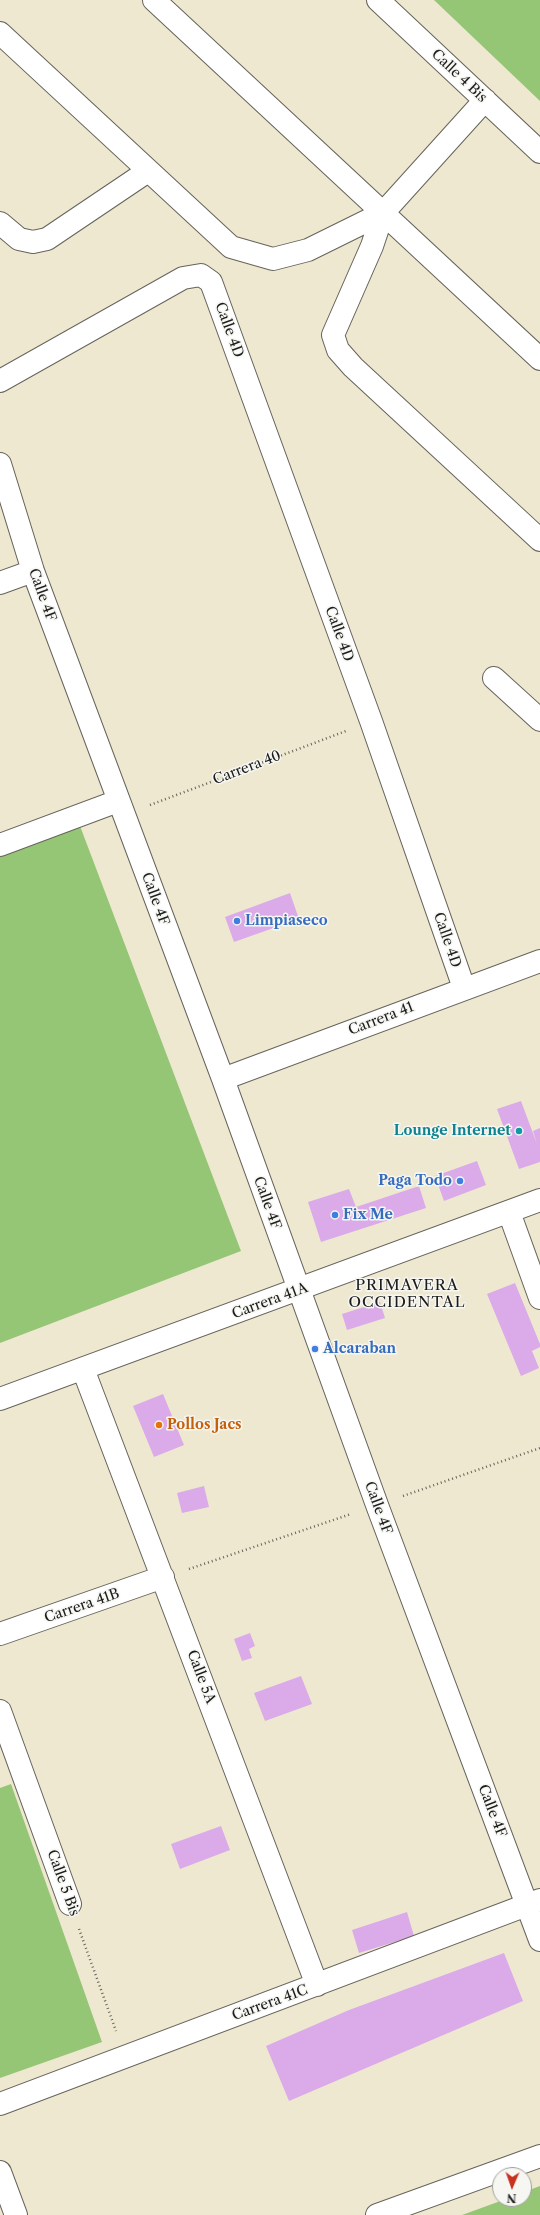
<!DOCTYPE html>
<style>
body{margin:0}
#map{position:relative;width:540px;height:2215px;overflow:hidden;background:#eee8d1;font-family:"Libre Caslon Text",serif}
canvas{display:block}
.north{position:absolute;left:492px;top:2167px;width:40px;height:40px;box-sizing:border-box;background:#f6f6f2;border:1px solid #9f9f9c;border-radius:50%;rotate:182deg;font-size:11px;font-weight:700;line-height:16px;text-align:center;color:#1c1c1c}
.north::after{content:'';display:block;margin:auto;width:14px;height:18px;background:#c8321e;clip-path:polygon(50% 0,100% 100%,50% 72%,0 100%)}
</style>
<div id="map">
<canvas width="540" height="2215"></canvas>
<div class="north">N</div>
</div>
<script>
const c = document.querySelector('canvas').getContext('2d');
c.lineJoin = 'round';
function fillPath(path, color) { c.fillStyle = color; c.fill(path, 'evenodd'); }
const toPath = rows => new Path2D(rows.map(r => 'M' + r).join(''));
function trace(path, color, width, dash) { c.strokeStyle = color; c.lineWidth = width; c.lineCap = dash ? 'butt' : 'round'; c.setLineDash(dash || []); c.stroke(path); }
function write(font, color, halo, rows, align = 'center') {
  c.font = font + ' "Libre Caslon Text",serif'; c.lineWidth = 3; c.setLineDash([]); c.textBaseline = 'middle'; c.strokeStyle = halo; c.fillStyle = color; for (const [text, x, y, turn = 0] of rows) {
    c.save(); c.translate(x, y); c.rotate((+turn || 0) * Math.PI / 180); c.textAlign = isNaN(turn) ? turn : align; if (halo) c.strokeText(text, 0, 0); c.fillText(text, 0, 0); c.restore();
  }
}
fillPath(toPath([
 [434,0,540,0,540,101],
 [80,826,241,1251,0,1343,0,855],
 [11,1784,102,2042,0,2078,0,1788],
 [540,2186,540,2215,462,2215,506,2199,524,2199,524,2192]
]), '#95c675');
fillPath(toPath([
 [290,893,299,919,234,942,225,917],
 [521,1101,537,1144,533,1131,540,1128,540,1162,519,1169,497,1109],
 [477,1161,486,1185,444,1201,435,1176],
 [419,1186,426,1208,321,1242,308,1202,349,1189,356,1207],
 [515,1283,540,1344,540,1347,532,1351,539,1368,521,1376,487,1294],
 [380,1302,385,1318,347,1330,342,1314],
 [163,1394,184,1445,154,1457,133,1406],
 [204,1486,209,1507,182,1513,177,1493],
 [250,1633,255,1646,249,1649,252,1658,242,1661,234,1639],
 [301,1676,312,1704,265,1721,254,1693],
 [221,1826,230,1850,180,1869,171,1844],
 [407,1912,414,1936,359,1953,352,1930],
 [504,1953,523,2001,289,2101,266,2046,349,2010]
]), '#daabe8');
const minor = toPath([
 [154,0,540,359],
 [378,0,540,152],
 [0,33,231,247,273,259,308,250,383,213,485,100],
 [383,213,372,246,333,335,338,350,353,367,540,540],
 [0,223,19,239,33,242,47,239,148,171],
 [0,381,183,278,201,275,211,282,371,721,464,988],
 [0,464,33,571,223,1079,377,1505,540,1940],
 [0,583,33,571],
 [494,678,540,720],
 [0,845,118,801],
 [223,1079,540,961],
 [509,1212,540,1298],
 [83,1369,317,1985],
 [0,1399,540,1200],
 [0,1634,163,1577],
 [0,1711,70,1904],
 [0,2104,540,1900],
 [0,2172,16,2215],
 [377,2215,540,2156]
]);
trace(minor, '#66635b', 24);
trace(toPath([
 [150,805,346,731],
 [403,1496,540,1448],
 [189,1569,351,1514],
 [79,1929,116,2031]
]), '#66635b', 2.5, [1, 3]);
trace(minor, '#fff', 22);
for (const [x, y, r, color] of [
 [237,921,4,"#3f7fe0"],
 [519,1131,4,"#0f9aa8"],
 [460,1181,4,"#3f7fe0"],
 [335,1215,4,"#3f7fe0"],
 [315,1349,4,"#3f7fe0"],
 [159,1425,4,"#e8710a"]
]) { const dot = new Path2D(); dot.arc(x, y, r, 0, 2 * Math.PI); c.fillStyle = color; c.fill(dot); trace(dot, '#f6f6f2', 1.5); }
write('14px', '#1c1c1c', '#f6f6f2', [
 ["Calle 4 Bis",459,76,43],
 ["Calle 4D",229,330,70],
 ["Calle 4F",42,595,70],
 ["Calle 4D",339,634,70],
 ["Carrera 40",247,768,-21],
 ["Calle 4F",155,899,70],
 ["Calle 4D",447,940,71],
 ["Carrera 41",381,1019,-21],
 ["Calle 4F",267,1203,70],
 ["Carrera 41A",270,1301,-20],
 ["Calle 4F",378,1508,70],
 ["Carrera 41B",82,1606,-19],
 ["Calle 5A",201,1677,69],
 ["Calle 4F",492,1811,69],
 ["Calle 5 Bis",63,1883,70],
 ["Carrera 41C",270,2003,-20]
]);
write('bold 14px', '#366cbe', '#f6f6f2', [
 ["Limpiaseco",245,921],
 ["Paga Todo",452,1181,"right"],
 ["Fix Me",343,1215],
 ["Alcaraban",323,1349]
], 'left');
write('bold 14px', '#0d838f', '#f6f6f2', [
 ["Lounge Internet",511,1131]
], 'right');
write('bold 14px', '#c56008', '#f6f6f2', [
 ["Pollos Jacs",167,1425]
], 'left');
c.letterSpacing = '1px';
write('15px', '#1c1c1c', '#f6f6f2', [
 ["PRIMAVERA",407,1286],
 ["OCCIDENTAL",407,1303]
]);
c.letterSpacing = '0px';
</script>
